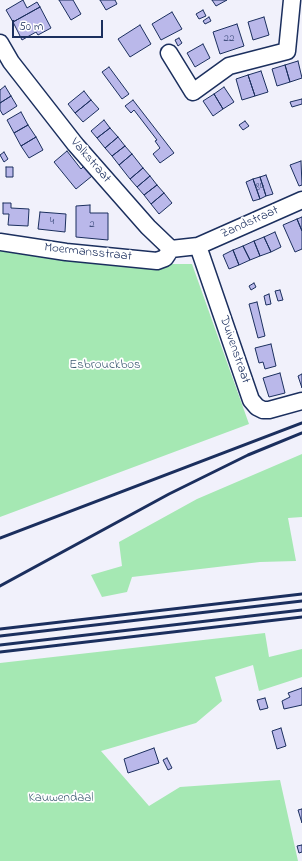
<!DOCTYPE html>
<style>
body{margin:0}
#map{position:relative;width:302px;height:861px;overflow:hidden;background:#f1f1fb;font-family:"Indie Flower",sans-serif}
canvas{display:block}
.scale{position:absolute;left:12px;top:20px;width:91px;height:18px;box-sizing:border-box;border:2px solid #1b2f5e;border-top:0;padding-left:5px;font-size:12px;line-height:14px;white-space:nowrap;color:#1b2f5e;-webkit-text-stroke:3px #fff;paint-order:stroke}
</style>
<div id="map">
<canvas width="302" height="861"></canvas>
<div class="scale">50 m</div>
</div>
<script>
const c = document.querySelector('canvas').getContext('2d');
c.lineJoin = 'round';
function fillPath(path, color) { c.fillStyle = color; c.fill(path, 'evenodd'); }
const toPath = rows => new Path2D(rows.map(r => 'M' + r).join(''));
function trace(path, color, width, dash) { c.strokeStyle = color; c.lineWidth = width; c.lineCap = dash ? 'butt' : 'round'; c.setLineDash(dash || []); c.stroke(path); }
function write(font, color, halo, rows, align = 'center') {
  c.font = font + ' "Indie Flower",sans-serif'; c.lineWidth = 3.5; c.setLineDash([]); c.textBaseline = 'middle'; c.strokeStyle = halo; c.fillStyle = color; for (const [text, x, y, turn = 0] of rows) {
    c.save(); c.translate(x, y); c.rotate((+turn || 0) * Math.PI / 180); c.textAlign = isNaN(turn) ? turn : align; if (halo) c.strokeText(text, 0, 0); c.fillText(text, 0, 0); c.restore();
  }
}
fillPath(toPath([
 [0,249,164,264,192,264,249,424,0,517],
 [302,454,302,517,288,518,296,561,260,562,132,577,127,592,102,597,91,575,122,566,119,542,197,499],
 [265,633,269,657,302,649,302,677,259,691,253,665,215,677,222,701,196,723,101,751,149,806,180,787,280,780,298,861,0,861,0,663]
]), '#a5e8b3');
const building = toPath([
 [23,0,27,8,37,2,40,7,13,22,6,10,23,0],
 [59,0,73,0,81,14,71,20,59,0],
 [100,0,115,0,117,4,106,10,100,0],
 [212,0,227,0,216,6,212,0],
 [40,7,51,28,38,35,36,32,22,40,13,22,40,7],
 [203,10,206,16,199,19,196,14,203,10],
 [172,12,182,29,161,40,152,24,172,12],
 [209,17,211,21,205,24,203,21,209,17],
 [264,17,269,35,253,40,248,22,264,17],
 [237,24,244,46,220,54,213,32,237,24],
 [140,25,151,44,130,57,118,39,140,25],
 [179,38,182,43,178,46,175,40,179,38],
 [203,44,210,58,195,67,187,53,203,44],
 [298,61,302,78,290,82,285,65,298,61],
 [285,65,290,82,277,86,272,69,285,65],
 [109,67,129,94,122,99,102,72,109,67],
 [261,71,268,92,255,96,248,75,261,71],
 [248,75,255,96,242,100,236,79,248,75],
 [5,86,11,96,0,103,0,90,5,86],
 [224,87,234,102,223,109,214,94,224,87],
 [84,91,91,100,75,113,68,104,84,91],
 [214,94,223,109,213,116,203,101,214,94],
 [11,96,17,106,3,115,0,110,0,103,11,96],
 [302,99,302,104,292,107,290,102,302,99],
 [91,100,99,109,83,122,75,113,91,100],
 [133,100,174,153,160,163,153,154,160,148,155,141,157,140,134,110,131,113,125,106,133,100],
 [21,112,28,125,14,133,7,120,21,112],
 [104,120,110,128,97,138,91,131,104,120],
 [245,121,249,126,243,130,239,125,245,121],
 [28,125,36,137,21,146,14,133,28,125],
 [110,128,118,137,105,148,97,138,110,128],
 [36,137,43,150,29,158,21,146,36,137],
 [118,137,125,146,112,156,105,148,118,137],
 [125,146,132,154,119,165,112,156,125,146],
 [67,151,81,169,84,166,92,176,76,189,54,162,67,151],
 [4,152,8,159,4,162,0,155,4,152],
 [132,154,143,168,130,179,119,165,132,154],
 [301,161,302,185,299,186,290,165,301,161],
 [6,167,13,167,13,177,6,177,6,167],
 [143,168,150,176,137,187,130,179,143,168],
 [266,175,273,194,266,196,260,177,266,175],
 [150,176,157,185,144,195,137,187,150,176],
 [260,177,266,196,260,199,253,179,260,177],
 [253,179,260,199,253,201,246,182,253,179],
 [157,185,164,193,151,204,144,195,157,185],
 [164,193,172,203,159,214,151,204,164,193],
 [3,203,11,203,11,208,29,209,28,226,8,225,9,214,3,214,3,203],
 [90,205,90,213,108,213,108,240,76,237,76,206,90,205],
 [40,212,66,214,65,232,38,229,40,212],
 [302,217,302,231,297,219,302,217],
 [297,219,302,231,302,249,295,252,283,225,297,219],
 [275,232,281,247,271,252,264,237,275,232],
 [264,237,271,252,260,256,254,241,264,237],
 [254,241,260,256,250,260,243,246,254,241],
 [243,246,250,260,239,265,233,250,243,246],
 [233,250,239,265,229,269,223,255,233,250],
 [254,283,256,287,251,290,249,286,254,283],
 [280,290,283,300,278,301,275,291,280,290],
 [269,294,271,304,266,305,264,296,269,294],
 [257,302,265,336,258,338,249,304,257,302],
 [271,344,276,366,265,369,263,362,259,363,255,348,271,344],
 [280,373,285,393,269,397,263,378,280,373],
 [302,374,302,388,298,376,302,374],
 [302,688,302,705,284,709,282,701,290,697,288,693,302,688],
 [265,698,268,708,260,710,257,700,265,698],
 [281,728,286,746,277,749,272,731,281,728],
 [154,748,159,763,128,773,124,759,154,748],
 [167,758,172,768,168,770,163,760,167,758],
 [302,809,302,823,298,810,302,809],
 [302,845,302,852,299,853,297,846,302,845]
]);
fillPath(building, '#bab8ea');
trace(building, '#1b2f5e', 1);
const minor = toPath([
 [0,43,11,62,75,144,148,227,171,249,198,246,302,200],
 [169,53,193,92,229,66,287,51,292,0],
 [0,242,66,252,157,261,165,258,171,249],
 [198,246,251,400,257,407,263,410,269,410,302,401]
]);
trace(minor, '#1b2f5e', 19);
trace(minor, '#fff', 16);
trace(toPath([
 [0,538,302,423],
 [0,586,169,494,248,455,302,433],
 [0,629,302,594],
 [0,636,302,601],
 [0,645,302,610],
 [0,652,302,617]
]), '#1b2f5e', 3);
write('11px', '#435181', null, [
 ["22",229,39],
 ["84",260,188],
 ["4",52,222],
 ["2",92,225]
]);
write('13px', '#1b2f5e', '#fff', [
 ["Valkstraat",90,161,49],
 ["Zandstraat",250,223,-24],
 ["Moermansstraat",88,253,6],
 ["Duivenstraat",234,350,71]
]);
write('13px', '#3e5d73', '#fff', [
 ["Esbrouckbos",105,366],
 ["Kauwendaal",61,799]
]);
</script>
